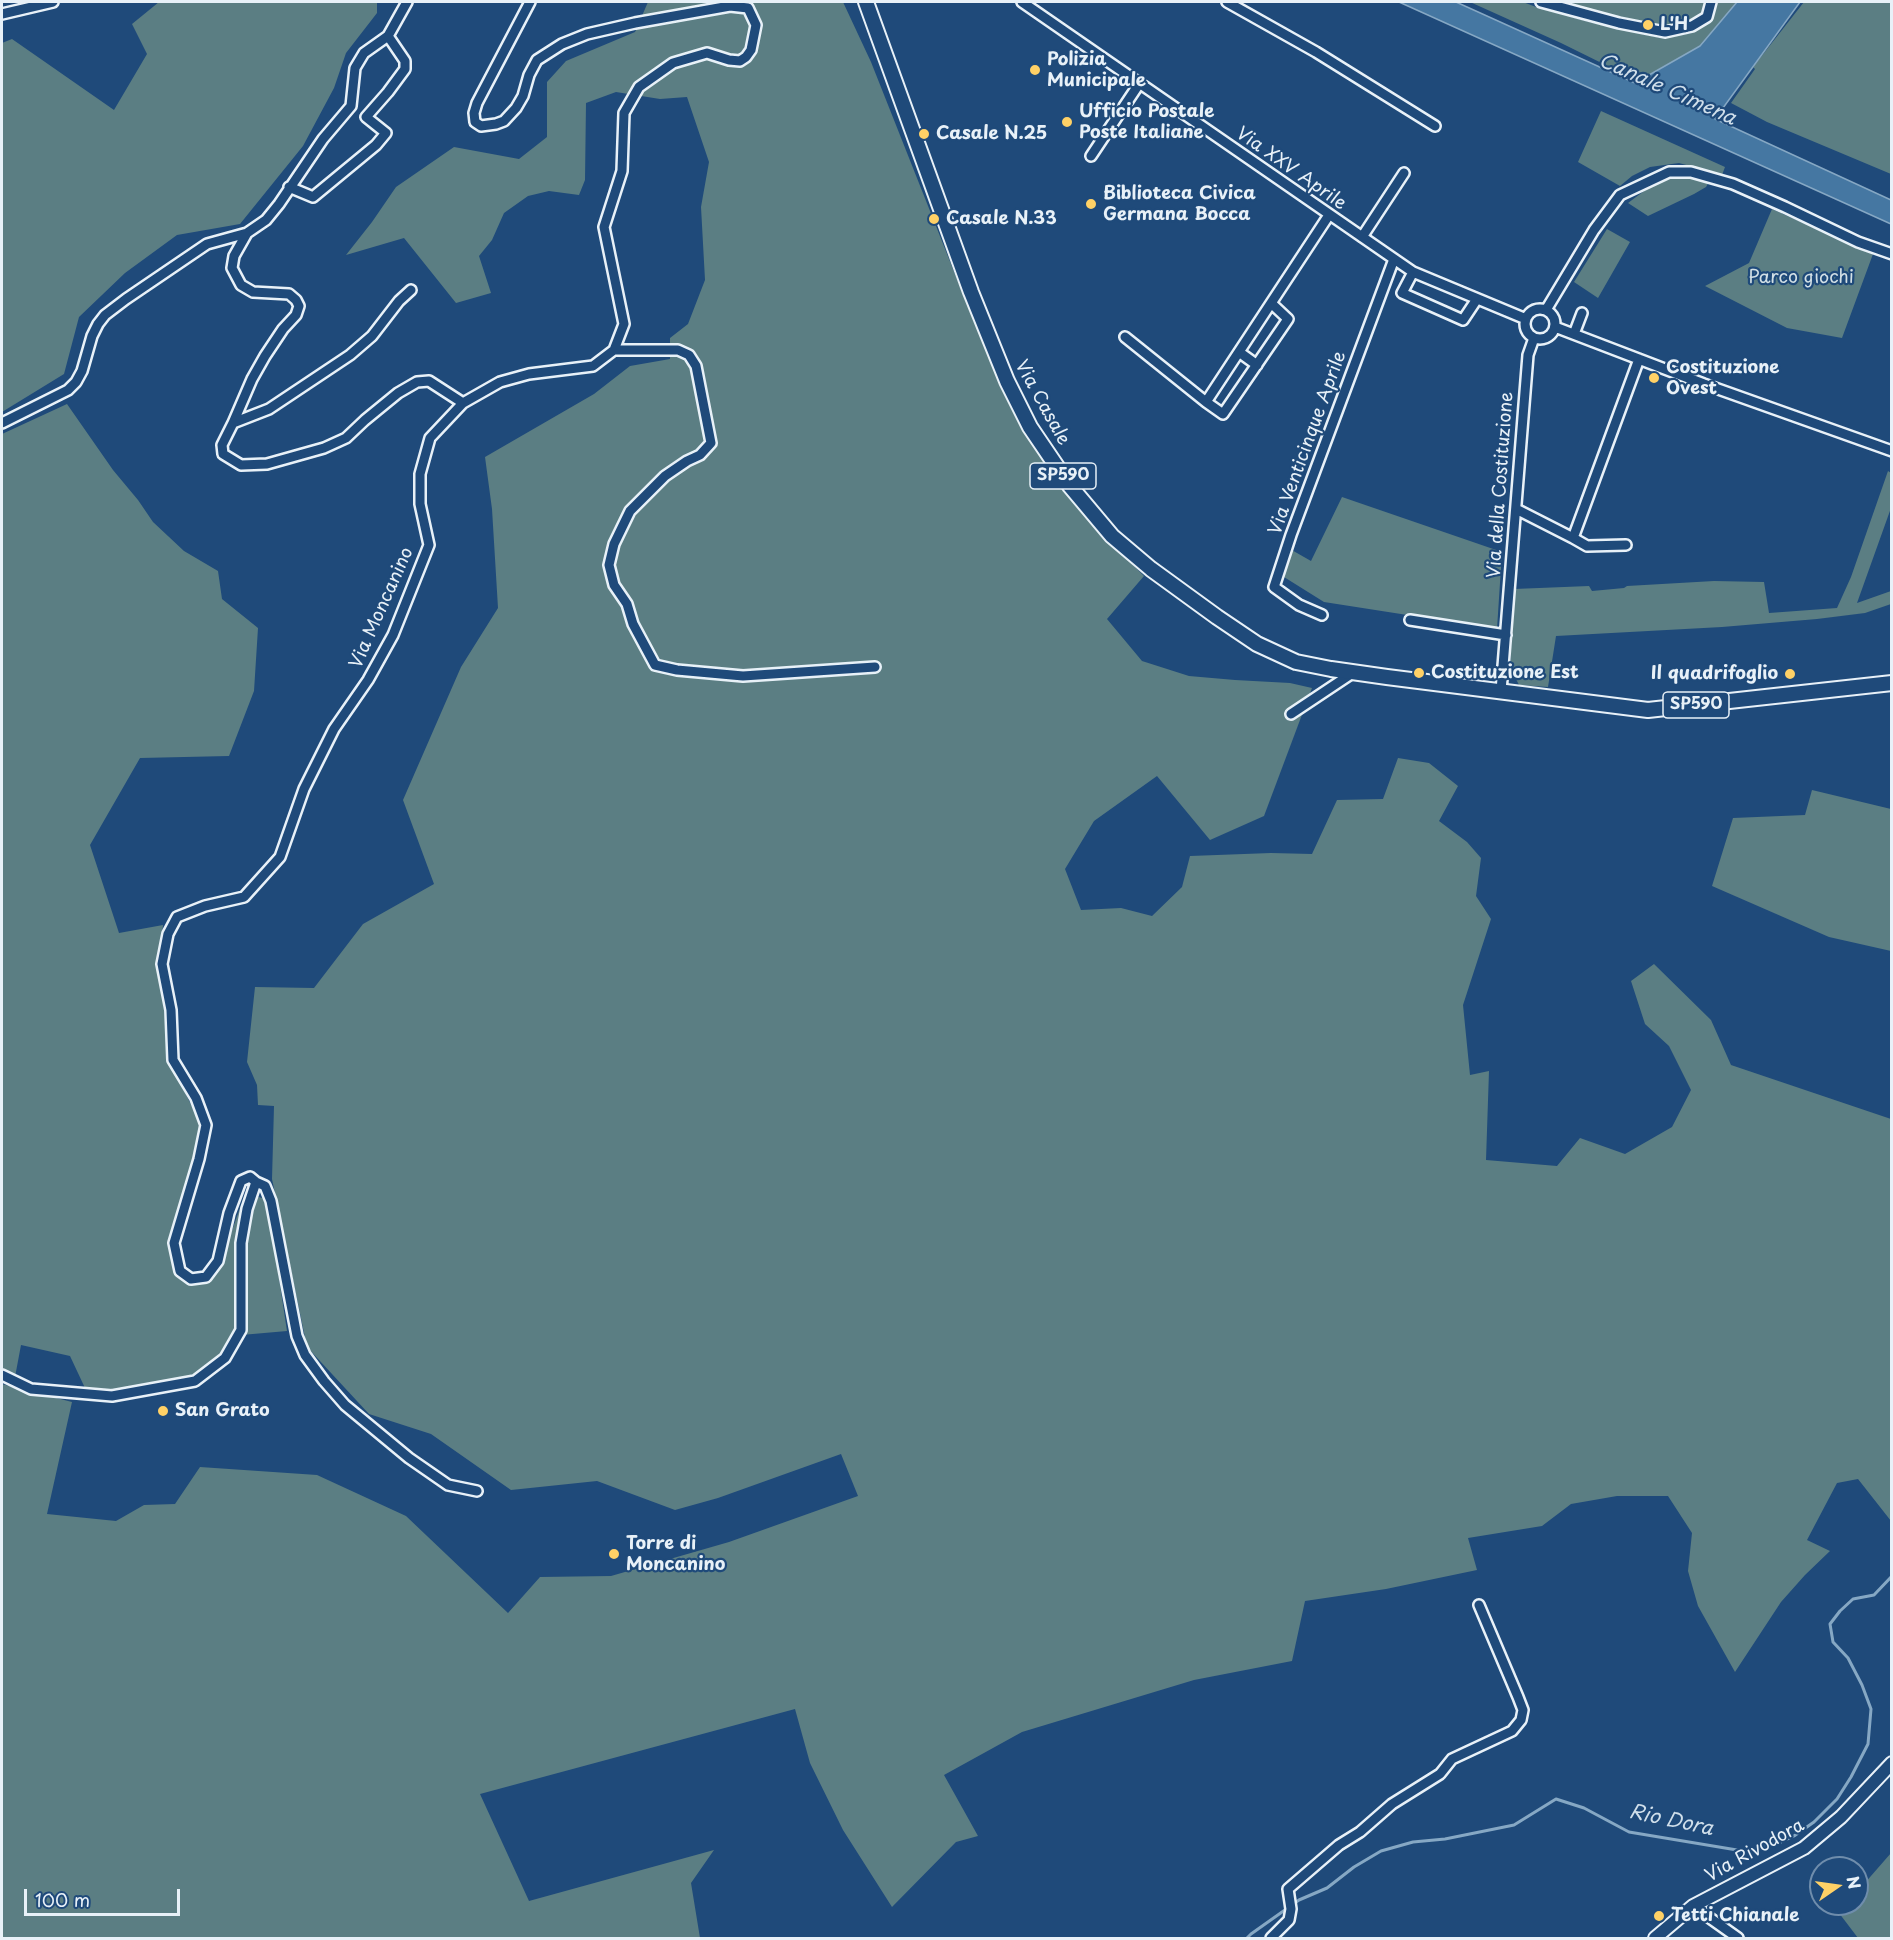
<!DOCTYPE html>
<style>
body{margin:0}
#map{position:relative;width:1893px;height:1940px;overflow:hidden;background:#1f4a7a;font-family:"Playpen Sans",sans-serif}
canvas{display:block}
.frame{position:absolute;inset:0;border:3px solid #e8f1f8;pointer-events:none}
.north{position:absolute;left:1809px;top:1856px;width:60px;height:60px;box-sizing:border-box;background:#1f4a7a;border:2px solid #6f8dac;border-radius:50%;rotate:77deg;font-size:16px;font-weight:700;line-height:24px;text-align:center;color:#e8f1f8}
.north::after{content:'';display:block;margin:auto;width:21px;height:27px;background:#ffd166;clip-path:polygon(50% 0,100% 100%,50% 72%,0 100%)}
.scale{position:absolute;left:24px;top:1889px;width:156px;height:27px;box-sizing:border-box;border:3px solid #e8f1f8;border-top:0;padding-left:8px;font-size:18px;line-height:21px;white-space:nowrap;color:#e8f1f8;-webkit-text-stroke:4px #1f4a7a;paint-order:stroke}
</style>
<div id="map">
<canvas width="1893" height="1940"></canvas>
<div class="frame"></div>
<div class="north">N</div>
<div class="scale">100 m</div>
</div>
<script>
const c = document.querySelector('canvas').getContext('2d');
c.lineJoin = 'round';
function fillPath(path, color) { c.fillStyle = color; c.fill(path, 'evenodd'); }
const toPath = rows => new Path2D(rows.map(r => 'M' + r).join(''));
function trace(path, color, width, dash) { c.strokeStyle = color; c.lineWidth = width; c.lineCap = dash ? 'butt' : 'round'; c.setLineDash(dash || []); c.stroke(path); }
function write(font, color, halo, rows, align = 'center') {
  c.font = font + ' "Playpen Sans",sans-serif'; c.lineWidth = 4.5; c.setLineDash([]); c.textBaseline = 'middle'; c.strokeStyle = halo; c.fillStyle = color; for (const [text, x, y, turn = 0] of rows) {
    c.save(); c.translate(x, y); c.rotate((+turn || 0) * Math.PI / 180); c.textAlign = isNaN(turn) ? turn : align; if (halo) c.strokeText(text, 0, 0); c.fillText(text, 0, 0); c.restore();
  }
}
fillPath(toPath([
 [159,2,377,2,377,13,346,53,334,88,303,146,240,224,177,235,125,273,79,317,64,374,2,412,2,43,12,39,114,110,147,54,132,24],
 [648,2,843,2,871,62,974,322,1006,395,1020,421,1066,492,1108,540,1144,576,1107,619,1142,661,1189,676,1235,680,1290,683,1312,688,1264,816,1210,840,1157,776,1094,821,1065,869,1081,910,1121,908,1152,916,1182,887,1190,856,1271,853,1312,854,1337,800,1383,799,1398,758,1429,763,1458,786,1439,821,1467,842,1481,858,1476,896,1491,919,1463,1005,1470,1075,1489,1071,1486,1160,1557,1166,1580,1138,1625,1154,1672,1127,1691,1090,1669,1046,1645,1024,1631,981,1654,964,1711,1020,1731,1065,1891,1119,1891,1521,1858,1479,1837,1483,1807,1540,1830,1551,1805,1575,1781,1602,1735,1672,1698,1606,1688,1571,1692,1533,1668,1496,1617,1496,1571,1504,1542,1526,1468,1538,1477,1570,1386,1589,1305,1601,1292,1661,1194,1680,1022,1732,944,1775,978,1836,956,1842,892,1907,843,1830,810,1763,795,1709,480,1794,529,1901,714,1850,691,1883,700,1938,2,1938,2,1384,72,1402,47,1514,116,1521,144,1505,175,1504,200,1467,317,1475,406,1516,508,1613,540,1577,611,1576,729,1542,858,1496,841,1454,718,1498,675,1510,597,1481,511,1490,431,1434,369,1414,307,1347,272,1179,274,1106,258,1105,257,1085,247,1062,255,987,314,988,363,924,434,884,403,800,461,667,498,608,492,509,485,457,594,394,630,366,670,359,670,338,688,324,705,280,701,207,709,162,687,97,660,99,616,92,586,103,585,180,579,195,549,191,528,196,504,213,492,240,479,256,491,293,456,303,404,238,346,255,372,222,396,187,454,147,519,159,547,137,547,82,566,61,635,32],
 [1470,2,1523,2,1536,7,1593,23,1661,38,1692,33,1710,20,1718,2,1737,2,1700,46,1638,81,1561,43],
 [1557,2,1708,2,1705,15,1682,26,1656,28,1597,14],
 [1804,2,1891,2,1891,174,1767,122,1731,103,1755,69,1753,67],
 [1601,111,1725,167,1722,175,1679,163,1650,167,1632,176,1620,186,1578,162],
 [1680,177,1695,178,1709,182,1706,187,1694,194,1648,216,1628,203,1656,182],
 [1772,209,1873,254,1842,338,1787,328,1705,286,1749,263],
 [1607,229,1630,242,1598,298,1574,282],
 [67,404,113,470,138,500,153,522,184,551,218,571,222,599,258,628,254,691,229,756,140,758,90,845,119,933,163,925,159,964,170,1062,202,1127,169,1243,178,1275,189,1282,220,1264,245,1194,267,1199,287,1331,230,1336,220,1354,194,1377,111,1393,85,1388,70,1356,21,1345,15,1377,2,1370,2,434],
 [1888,471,1891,473,1891,508,1857,603,1891,591,1891,604,1865,613,1817,619,1722,627,1556,636,1548,687,1519,685,1510,667,1514,589,1589,586,1592,591,1624,588,1627,586,1714,581,1764,582,1769,613,1837,608,1851,577],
 [1342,497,1502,552,1497,629,1324,602,1284,577,1290,549,1311,561],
 [1812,790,1891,809,1891,951,1829,937,1712,886,1733,818,1805,815],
 [1891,1853,1891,1938,1858,1938,1839,1913,1847,1904,1857,1904,1857,1892]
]), '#5b7e83');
const water = toPath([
 [1399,2,1456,2,1635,83,1700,46,1737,2,1800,2,1715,119,1891,200,1891,224,1399,2]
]);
fillPath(water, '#4577a2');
trace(water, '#86a8c4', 1.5);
trace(toPath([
 [1247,1938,1251,1934,1299,1900,1327,1888,1354,1867,1381,1851,1413,1842,1445,1839,1514,1825,1556,1799,1584,1808,1629,1832,1749,1852,1779,1843,1794,1836,1814,1822,1837,1799,1851,1777,1868,1744,1871,1709,1862,1685,1848,1658,1833,1642,1830,1624,1840,1611,1853,1599,1874,1595,1892,1576]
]), '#86a8c4', 3);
const street = toPath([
 [1022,2,1413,272,1526,319],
 [1227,2,1316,52,1435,126],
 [1541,2,1619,23,1665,32,1692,26,1707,17,1711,2],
 [2,14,53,2],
 [1091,156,1139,84],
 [289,187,313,197,376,145,386,133,366,117,388,92,405,69,405,61,388,36],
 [247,233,234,256,232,268,241,285,253,292,289,294,296,300,299,306,296,315,283,329,265,356,252,379,233,423,269,409,350,355,372,336,399,301,411,290],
 [1362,237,1404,173],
 [1413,272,1402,293,1463,320,1477,299],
 '1525 324a15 15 0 1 1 30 0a15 15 0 1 1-30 0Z',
 [1546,310,1594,230,1620,195,1669,172,1691,172,1733,184,1785,207,1858,242,1892,254],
 [1555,327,1704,384,1892,451],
 [1574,334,1582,313],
 [1125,337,1206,402,1329,215],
 [614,350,678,350,689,355,696,366,711,443,700,455,687,461,665,476,630,511,614,544,609,565,614,585,627,604,633,624,655,665,677,670,743,676,875,667],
 [1239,352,1257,365],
 [1206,402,1223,414,1288,319,1271,303],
 [2,423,68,390,76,382,82,371,92,336,98,324,105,315,126,299,207,244,247,233,266,220,279,204,323,139,351,106,355,68,364,53,388,36,407,2],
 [233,423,222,445,223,454,241,465,267,464,324,448,346,438,365,420,398,393,417,382,429,381,463,403],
 [1516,509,1573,538,1639,359],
 [1573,538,1587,546,1626,545],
 [1322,615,1299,605,1274,587,1291,535,1394,259],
 [1410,620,1506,635],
 [1501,691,1528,355,1534,338],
 [1291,714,1354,672],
 [256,1182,265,1186,271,1201,297,1336,305,1355,324,1381,345,1405,409,1458,448,1485,477,1491],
 [2,1375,31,1389,112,1396,195,1381,225,1358,241,1330,241,1243,247,1209,256,1182,250,1177,241,1181,229,1213,218,1261,206,1277,191,1279,180,1271,174,1243,199,1159,206,1125,196,1098,173,1060,171,1010,162,964,168,934,177,917,205,906,244,897,280,857,304,789,334,729,368,680,393,635,429,545,420,504,420,474,430,438,463,403,500,382,529,374,593,366,614,350,624,324,604,227,622,171,624,113,639,87,673,63,707,53,729,60,740,61,746,57,751,50,756,25,748,8,730,6,635,23,587,34,562,44,537,60,529,75,523,96,516,108,504,121,496,124,481,126,475,122,474,113,477,103,530,2],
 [1693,1906,1738,1938],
 [1271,1938,1289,1920,1291,1909,1288,1889,1339,1845,1360,1832,1392,1804,1440,1774,1452,1759,1512,1731,1521,1720,1523,1710,1518,1697,1479,1605]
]);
const secondary = toPath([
 [1655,1938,1693,1906,1804,1848,1841,1817,1892,1763]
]);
const primary = toPath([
 [866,2,971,292,1007,381,1030,427,1070,486,1112,536,1151,569,1217,617,1257,644,1296,662,1331,669,1387,677,1648,710,1892,683]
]);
trace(street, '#e8f1f8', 14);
trace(secondary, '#e8f1f8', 16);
trace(primary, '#e8f1f8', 18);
trace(street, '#1f4a7a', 9);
trace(secondary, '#1f4a7a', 12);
trace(primary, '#1f4a7a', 14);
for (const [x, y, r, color] of [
 [1648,25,6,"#ffd166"],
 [1035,70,6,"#ffd166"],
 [1067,122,6,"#ffd166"],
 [924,134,6,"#ffd166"],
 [1091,204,6,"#ffd166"],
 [934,219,6,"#ffd166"],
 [1654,378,6,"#ffd166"],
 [1419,673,6,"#ffd166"],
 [1790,674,6,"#ffd166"],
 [163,1411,6,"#ffd166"],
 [614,1554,6,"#ffd166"],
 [1659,1916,6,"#ffd166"]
]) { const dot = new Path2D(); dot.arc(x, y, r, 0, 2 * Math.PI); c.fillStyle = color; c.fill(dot); trace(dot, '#1f4a7a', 2); }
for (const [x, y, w] of [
 [1063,476,66],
 [1696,705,66]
]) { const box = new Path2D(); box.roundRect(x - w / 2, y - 13, w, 26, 4.5); c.fillStyle = '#1f4a7a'; c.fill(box); trace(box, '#e8f1f8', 1.5); }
write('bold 16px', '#e8f1f8', null, [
 ["SP590",1063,476],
 ["SP590",1696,705]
]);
write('bold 18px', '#e8f1f8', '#1f4a7a', [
 ["L'H",1660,25],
 ["Polizia",1047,60],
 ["Municipale",1047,81],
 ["Ufficio Postale",1079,112],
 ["Poste Italiane",1079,133],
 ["Casale N.25",936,134],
 ["Biblioteca Civica",1103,194],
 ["Germana Bocca",1103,215],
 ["Casale N.33",946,219],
 ["Costituzione",1666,368],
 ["Ovest",1666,389],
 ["Costituzione Est",1431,673],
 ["Il quadrifoglio",1778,674,"right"],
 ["San Grato",175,1411],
 ["Torre di",626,1544],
 ["Moncanino",626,1565],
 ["Tetti Chianale",1671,1916]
], 'left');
write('18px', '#e8f1f8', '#1f4a7a', [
 ["Via XXV Aprile",1291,169,35],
 ["Via Casale",1042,403,61],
 ["Via Venticinque Aprile",1308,443,-70],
 ["Via della Costituzione",1501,485,-86],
 ["Via Moncanino",382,608,-66],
 ["Via Rivodora",1755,1851,-29]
]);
write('18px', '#d3e0e6', '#1f4a7a', [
 ["Parco giochi",1801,278]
]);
write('italic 20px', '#d0dfeb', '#1f4a7a', [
 ["Canale Cimena",1667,90,24],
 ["Rio Dora",1671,1821,12]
]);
</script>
